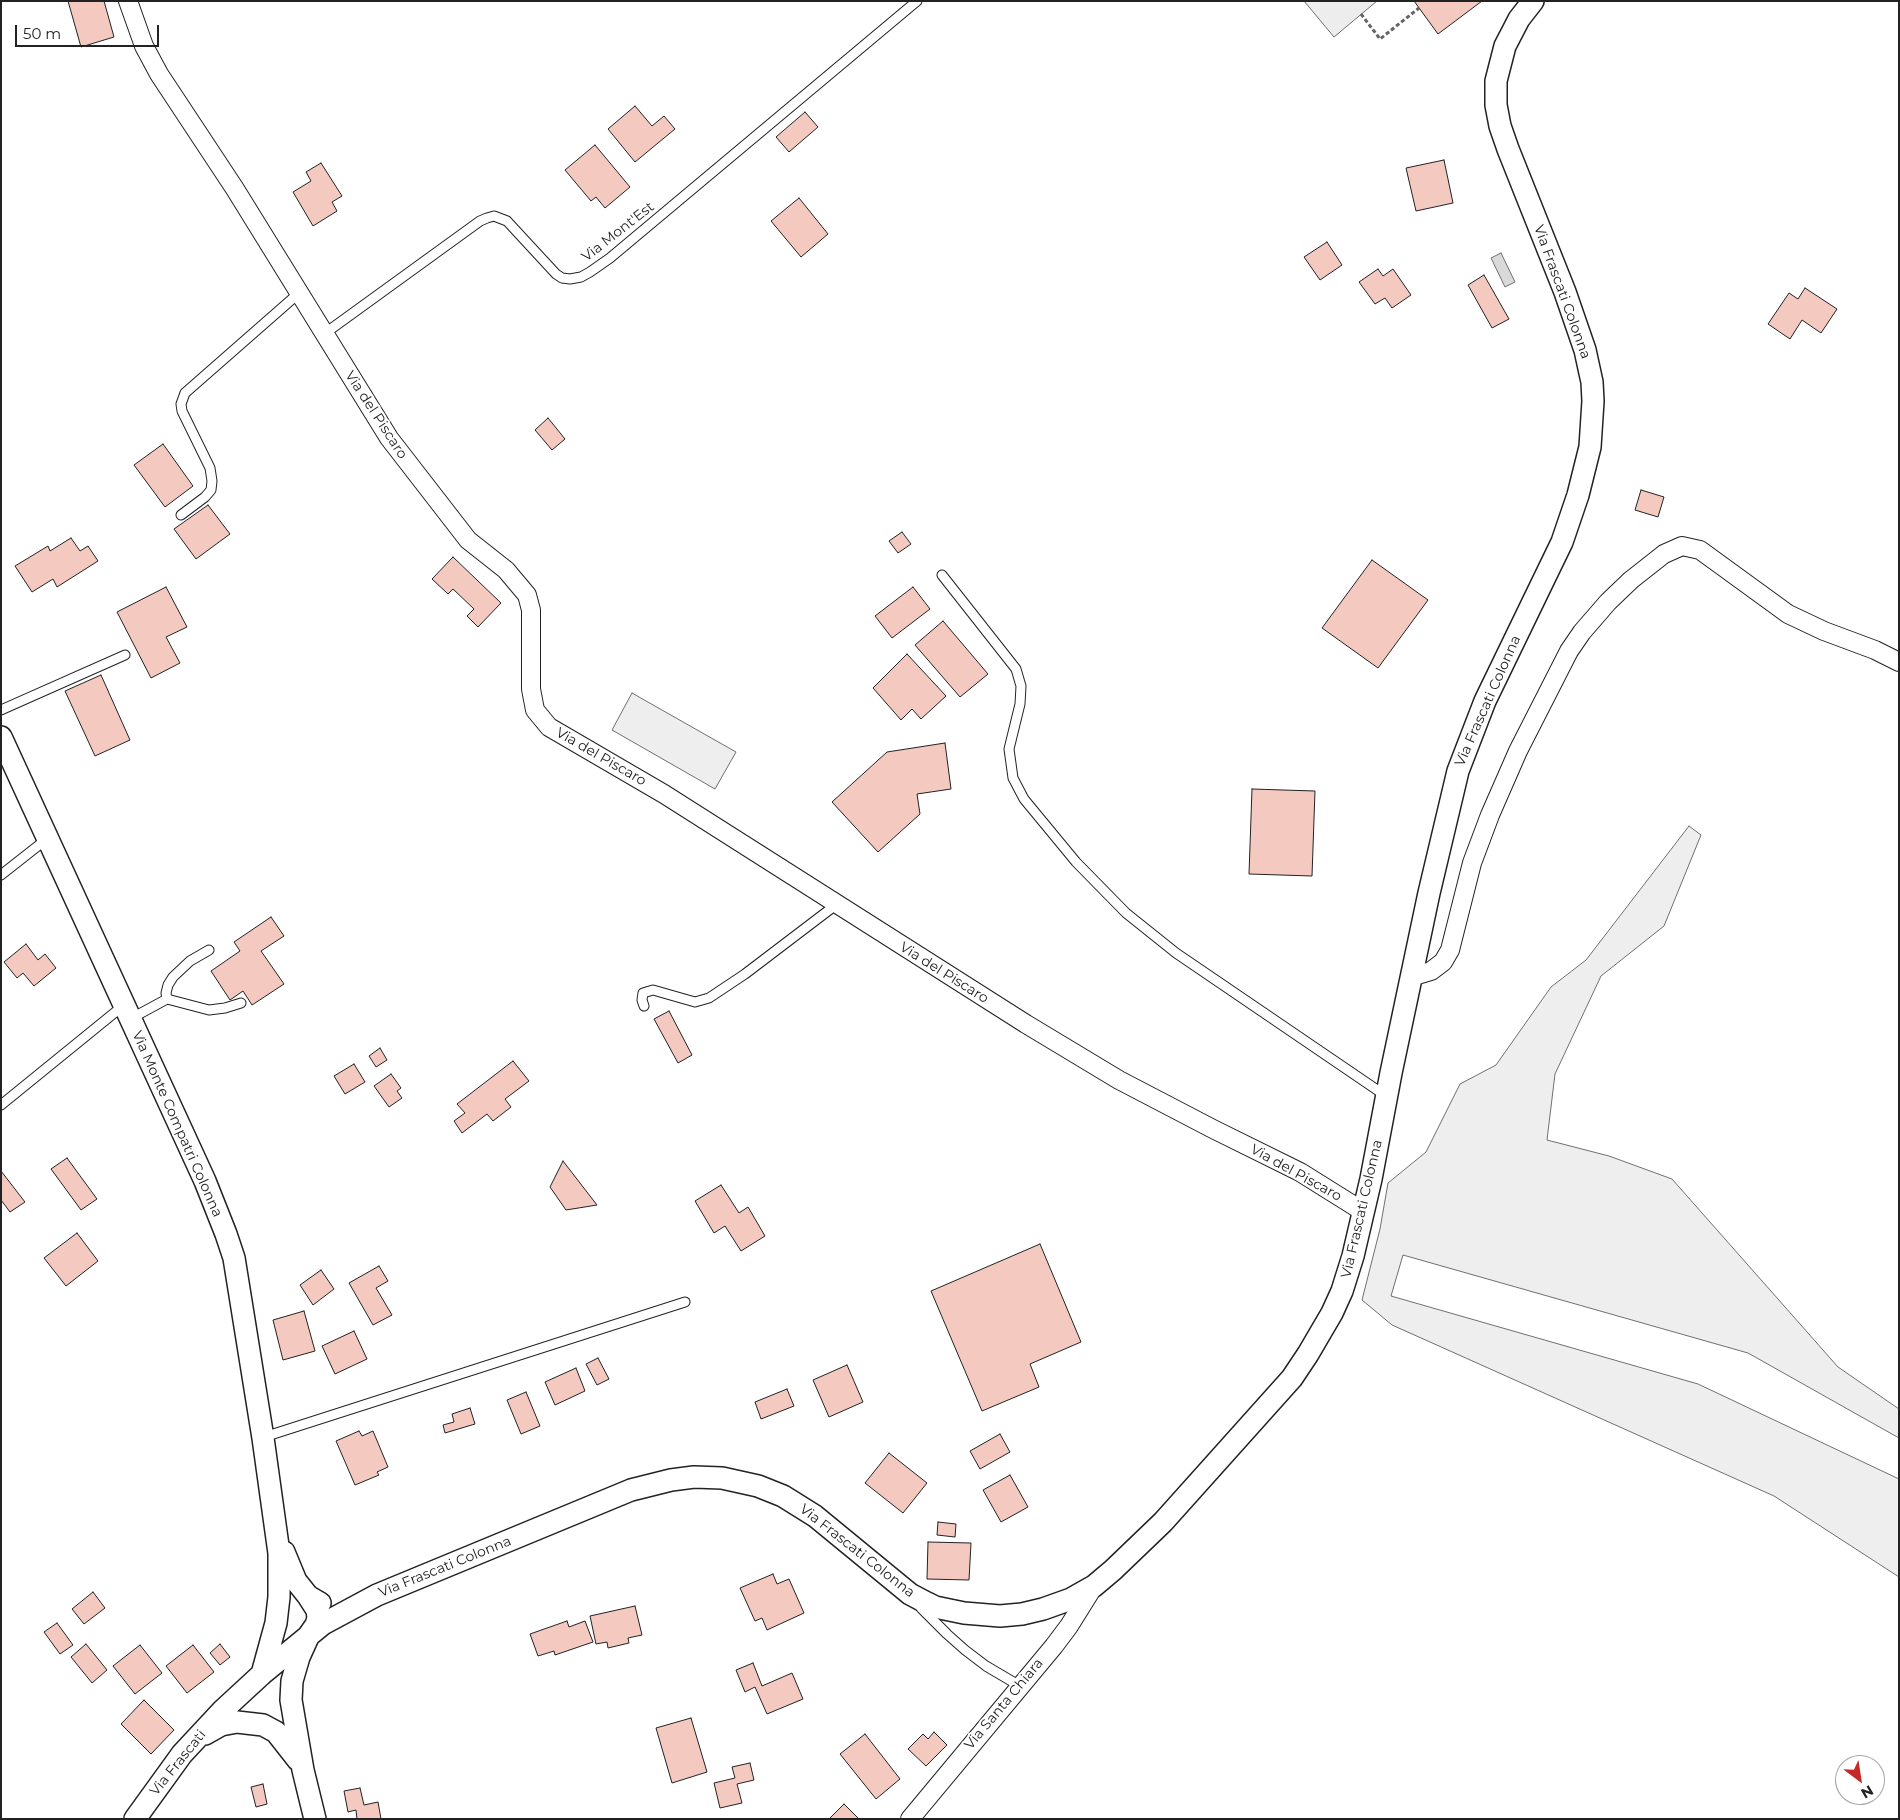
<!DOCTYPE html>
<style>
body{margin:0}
#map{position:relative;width:1900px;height:1820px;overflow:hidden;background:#fff;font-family:Montserrat,sans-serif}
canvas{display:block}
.frame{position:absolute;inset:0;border:2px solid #222;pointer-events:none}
.north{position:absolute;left:1835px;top:1755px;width:50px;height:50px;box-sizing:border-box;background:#fff;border:1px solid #a7a7a7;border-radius:50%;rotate:149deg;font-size:14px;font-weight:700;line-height:20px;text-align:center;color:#222}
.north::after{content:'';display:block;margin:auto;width:18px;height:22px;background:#c62828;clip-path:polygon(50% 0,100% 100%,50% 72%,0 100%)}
.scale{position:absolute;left:15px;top:25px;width:144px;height:22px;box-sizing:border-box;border:2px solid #222;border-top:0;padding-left:6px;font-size:15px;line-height:18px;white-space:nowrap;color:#222;-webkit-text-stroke:4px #fff;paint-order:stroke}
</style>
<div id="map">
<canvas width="1900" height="1820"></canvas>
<div class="frame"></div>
<div class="north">N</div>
<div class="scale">50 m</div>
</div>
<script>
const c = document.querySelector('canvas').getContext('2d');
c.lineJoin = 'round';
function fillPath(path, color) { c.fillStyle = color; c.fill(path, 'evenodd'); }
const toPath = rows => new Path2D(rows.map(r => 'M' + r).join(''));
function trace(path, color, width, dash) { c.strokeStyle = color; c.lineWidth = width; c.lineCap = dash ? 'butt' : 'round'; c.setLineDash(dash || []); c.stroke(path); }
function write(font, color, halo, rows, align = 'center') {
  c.font = font + ' Montserrat,sans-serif'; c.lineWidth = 4; c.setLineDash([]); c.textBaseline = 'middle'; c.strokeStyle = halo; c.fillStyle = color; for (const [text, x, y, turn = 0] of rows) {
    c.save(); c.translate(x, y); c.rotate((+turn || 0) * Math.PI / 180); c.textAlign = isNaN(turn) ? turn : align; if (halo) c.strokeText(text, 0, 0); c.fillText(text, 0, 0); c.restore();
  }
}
const green = toPath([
 [632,693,736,752,715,789,612,730,632,693],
 [1689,826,1701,835,1664,926,1601,976,1555,1074,1547,1140,1609,1156,1672,1179,1838,1367,1899,1409,1899,1438,1748,1353,1403,1255,1391,1296,1698,1384,1899,1479,1899,1577,1774,1496,1392,1325,1362,1300,1380,1229,1388,1183,1426,1152,1460,1084,1496,1065,1551,987,1586,960,1689,826]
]);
fillPath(green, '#eee');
trace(green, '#6f6f6f', 1);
const parking = toPath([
 [1304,1,1377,1,1334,37,1304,1]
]);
fillPath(parking, '#ededed');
trace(parking, '#6f6f6f', 1);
const water = toPath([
 [1501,253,1515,282,1505,287,1491,258,1501,253]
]);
fillPath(water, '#d9d9d9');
trace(water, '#6f6f6f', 1);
const building = toPath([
 [68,1,104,1,114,37,81,47,68,1],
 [1414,1,1482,1,1438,34,1414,1],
 [635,106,652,126,664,116,675,129,635,162,608,129,635,106],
 [805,112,818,127,789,152,776,137,805,112],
 [595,145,630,187,605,208,596,197,591,201,565,170,595,145],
 [1444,160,1453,203,1416,211,1406,168,1444,160],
 [321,163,342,196,332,202,337,211,313,226,293,192,311,181,306,172,321,163],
 [799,198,828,234,801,257,771,221,799,198],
 [1327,242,1342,265,1320,280,1304,257,1327,242],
 [1378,269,1383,276,1393,269,1411,295,1392,308,1385,298,1375,304,1359,282,1378,269],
 [1484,275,1509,319,1492,328,1468,285,1484,275],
 [1805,288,1837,309,1821,333,1802,320,1790,339,1768,324,1789,293,1798,299,1805,288],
 [548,418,565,439,552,450,535,430,548,418],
 [163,444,193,486,165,507,134,465,163,444],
 [1641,490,1664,497,1658,517,1635,510,1641,490],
 [208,505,230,534,196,559,174,529,208,505],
 [902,532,911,544,898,553,889,541,902,532],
 [71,538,80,551,88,546,98,561,57,587,53,579,32,592,15,566,48,546,50,551,71,538],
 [453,557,501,603,478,627,467,616,474,609,453,589,448,594,432,579,453,557],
 [1372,560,1428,600,1378,668,1322,628,1372,560],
 [166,587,187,627,166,637,180,663,151,678,117,612,166,587],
 [913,587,930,609,892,638,875,616,913,587],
 [943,621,988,674,960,697,915,645,943,621],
 [907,654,946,696,921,719,912,709,901,720,873,688,907,654],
 [101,675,130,740,95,756,65,691,101,675],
 [945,743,951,789,917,794,920,814,878,852,832,802,887,752,945,743],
 [1252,789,1315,791,1312,876,1249,874,1252,789],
 [271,917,284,936,261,951,284,984,252,1005,243,991,230,1000,211,971,240,951,234,942,271,917],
 [26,944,38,960,45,954,56,968,34,986,23,973,17,978,4,962,26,944],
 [669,1011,692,1055,678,1063,654,1019,669,1011],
 [380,1048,387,1060,376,1067,369,1056,380,1048],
 [513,1061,529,1081,505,1099,511,1107,493,1121,487,1114,462,1133,454,1121,465,1113,457,1104,513,1061],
 [354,1064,365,1082,345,1094,334,1076,354,1064],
 [391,1074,401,1088,397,1091,402,1098,389,1107,374,1086,391,1074],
 [67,1158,97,1199,81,1210,51,1169,67,1158],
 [563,1161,597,1205,566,1210,550,1187,563,1161],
 [1,1171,25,1202,10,1212,1,1200,1,1171],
 [721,1185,739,1213,748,1207,765,1236,741,1251,725,1226,714,1233,695,1201,721,1185],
 [77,1233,98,1261,66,1286,44,1258,77,1233],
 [1040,1244,1081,1342,1030,1364,1039,1387,982,1411,931,1291,1040,1244],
 [379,1266,388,1281,376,1288,392,1315,373,1325,349,1283,379,1266],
 [321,1270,334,1289,313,1305,300,1285,321,1270],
 [304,1311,315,1351,283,1360,273,1320,304,1311],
 [354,1331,367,1359,335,1374,322,1346,354,1331],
 [598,1358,609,1379,597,1385,586,1364,598,1358],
 [847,1365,863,1402,829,1417,813,1380,847,1365],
 [576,1368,585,1391,555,1405,545,1382,576,1368],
 [787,1389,794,1406,761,1419,755,1402,787,1389],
 [526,1392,540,1426,521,1434,507,1400,526,1392],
 [470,1408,475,1424,445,1433,443,1425,454,1422,452,1414,470,1408],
 [359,1431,362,1436,373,1431,388,1467,377,1472,379,1475,355,1485,336,1441,359,1431],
 [1000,1434,1010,1452,980,1469,970,1451,1000,1434],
 [889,1453,927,1483,903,1513,865,1483,889,1453],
 [1010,1475,1028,1507,1001,1522,983,1490,1010,1475],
 [938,1522,956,1524,955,1537,937,1535,938,1522],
 [928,1542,971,1543,969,1580,927,1579,928,1542],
 [773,1574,777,1584,789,1579,804,1613,767,1630,762,1618,755,1621,740,1588,773,1574],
 [93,1592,105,1608,84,1624,72,1609,93,1592],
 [635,1606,642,1635,628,1638,629,1643,608,1648,607,1642,596,1644,590,1616,635,1606],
 [567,1621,569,1627,585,1621,593,1642,555,1655,554,1651,538,1656,530,1634,567,1621],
 [57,1623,73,1645,60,1654,44,1632,57,1623],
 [86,1644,107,1670,92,1683,71,1657,86,1644],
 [220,1644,230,1657,220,1665,210,1653,220,1644],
 [140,1645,162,1673,135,1694,113,1666,140,1645],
 [193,1645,214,1672,187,1693,166,1666,193,1645],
 [753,1663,762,1686,792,1673,803,1699,767,1714,755,1687,745,1692,736,1670,753,1663],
 [144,1700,174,1730,151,1754,121,1724,144,1700],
 [691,1718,707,1772,672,1783,656,1728,691,1718],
 [934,1732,947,1745,926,1766,908,1749,923,1734,928,1739,934,1732],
 [865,1734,900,1779,876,1799,840,1754,865,1734],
 [750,1763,754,1780,737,1784,742,1803,720,1808,714,1783,735,1778,732,1767,750,1763],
 [263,1784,267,1804,256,1807,251,1787,263,1784],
 [360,1788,364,1805,378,1802,381,1819,357,1819,356,1810,348,1812,344,1791,360,1788],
 [844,1804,859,1819,829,1819,844,1804]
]);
fillPath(building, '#f3c9c0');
trace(building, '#222', 1);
const service = toPath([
 [324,334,480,221,487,218,494,216,507,221,556,274,562,278,570,279,581,277,590,272,610,258,917,1],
 [181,515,205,497,211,490,212,481,210,468,182,411,181,404,185,393,299,293],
 [942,575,1016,669,1021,686,1020,704,1009,749,1013,778,1024,799,1076,862,1126,913,1176,953,1386,1096],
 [1,710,125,655],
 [1,875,48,838],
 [209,950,190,961,173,977,168,985,166,993,167,999,209,1010,225,1008,241,1003],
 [644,1006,642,1000,643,993,653,990,695,1002,709,998,745,974,837,904],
 [130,1019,167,999],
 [1,1105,124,1005],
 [264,1437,685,1302],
 [921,1608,947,1634,965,1650,986,1666,1020,1686]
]);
const minor = toPath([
 [128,1,144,46,159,74,235,189,389,438,468,540,506,570,527,595,531,610,531,689,535,710,549,727,664,794,1026,1024,1119,1080,1213,1129,1300,1172,1364,1212],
 [1411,977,1431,971,1443,962,1450,950,1472,863,1490,815,1518,751,1569,651,1582,632,1608,602,1631,580,1664,554,1682,546,1700,550,1788,614,1824,631,1875,650,1899,662],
 [910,1819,1054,1646,1069,1626,1094,1586]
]);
const tertiary = toPath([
 [1,737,205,1181,226,1234,234,1258,263,1438,279,1553,279,1597,276,1623,262,1674],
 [284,1552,296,1581,308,1596,320,1603],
 [308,1596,317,1610,318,1618,316,1625,309,1635,299,1657,292,1681,291,1700,303,1770,315,1819],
 [205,1734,221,1725,237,1722,263,1725,276,1732,298,1760],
 [135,1819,182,1754,223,1710,262,1674,323,1624,377,1595,631,1490,671,1480,694,1477,722,1478,758,1486,783,1496,815,1516,910,1594,927,1603,935,1607,964,1613,1000,1616,1022,1614,1043,1609,1071,1599,1094,1586,1113,1570,1163,1522,1292,1378,1308,1354,1332,1313,1342,1291,1353,1256,1371,1179,1391,1073,1429,893,1458,771,1485,701,1562,542,1578,495,1590,447,1593,401,1592,382,1585,350,1565,292,1508,149,1500,126,1496,105,1496,81,1505,46,1519,19,1533,1]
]);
trace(service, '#222', 11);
trace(minor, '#222', 20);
trace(tertiary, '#222', 24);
trace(toPath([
 [1361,14,1380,39,1419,8]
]), '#646464', 3, [4, 2.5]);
trace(service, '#fff', 9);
trace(minor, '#fff', 18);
trace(tertiary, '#fff', 21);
write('14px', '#222', '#fff', [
 ["Via Mont'Est",618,232,-38],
 ["Via Frascati Colonna",1562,292,70],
 ["Via del Piscaro",376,415,57],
 ["Via Frascati Colonna",1488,701,-66],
 ["Via del Piscaro",601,757,30],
 ["Via del Piscaro",944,973,32],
 ["Via Monte Compatri Colonna",177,1124,66],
 ["Via del Piscaro",1296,1173,29],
 ["Via Frascati Colonna",1362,1209,-77],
 ["Via Frascati Colonna",857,1551,38],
 ["Via Frascati Colonna",445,1567,-22],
 ["Via Santa Chiara",1004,1704,-50],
 ["Via Frascati",178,1763,-51]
]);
</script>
